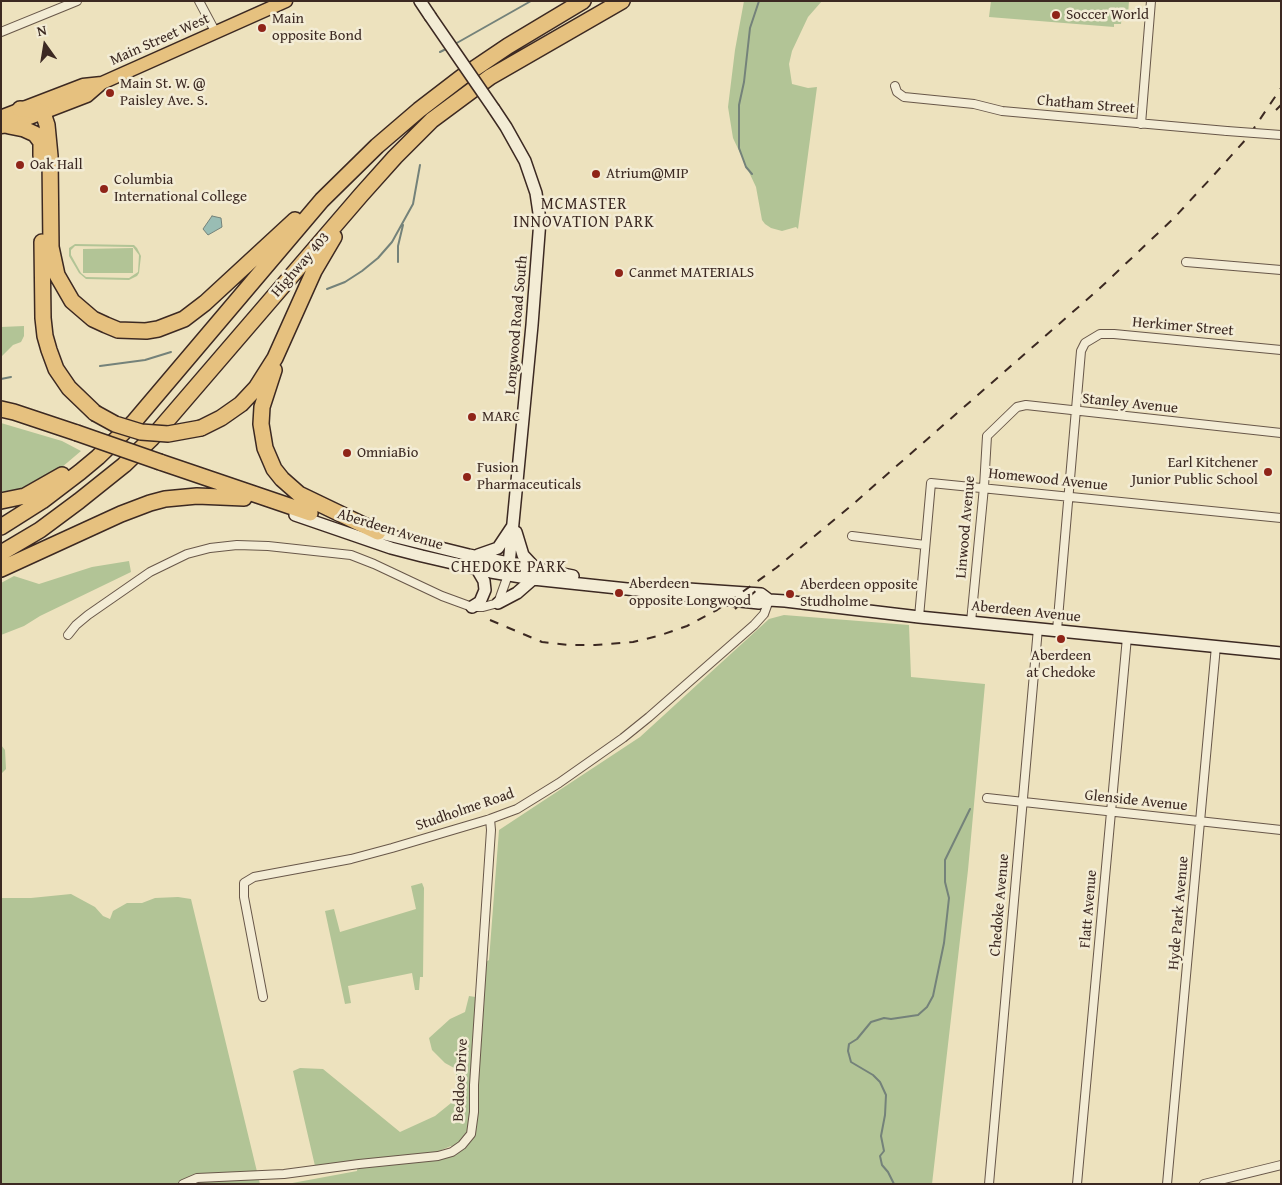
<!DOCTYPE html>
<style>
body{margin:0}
#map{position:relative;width:1282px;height:1185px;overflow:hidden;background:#ede2be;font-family:"Gentium Book Plus",serif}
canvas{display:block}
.frame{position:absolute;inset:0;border:2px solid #3c2922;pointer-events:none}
.north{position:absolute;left:20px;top:20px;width:50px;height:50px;-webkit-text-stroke:4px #f3ecd5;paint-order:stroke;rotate:347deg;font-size:14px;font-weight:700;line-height:20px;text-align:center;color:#3c2922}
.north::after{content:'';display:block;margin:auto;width:18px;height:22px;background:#3c2922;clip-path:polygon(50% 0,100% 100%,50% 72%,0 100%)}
</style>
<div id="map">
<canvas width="1282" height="1185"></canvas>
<div class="frame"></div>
<div class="north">N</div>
</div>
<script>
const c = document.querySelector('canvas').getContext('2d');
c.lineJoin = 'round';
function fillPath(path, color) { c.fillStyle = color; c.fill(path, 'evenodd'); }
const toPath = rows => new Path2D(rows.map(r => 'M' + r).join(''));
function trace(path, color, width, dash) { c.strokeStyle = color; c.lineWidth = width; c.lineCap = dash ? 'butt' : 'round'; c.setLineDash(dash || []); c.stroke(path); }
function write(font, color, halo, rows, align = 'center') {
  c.font = font + ' "Gentium Book Plus",serif'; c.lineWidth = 5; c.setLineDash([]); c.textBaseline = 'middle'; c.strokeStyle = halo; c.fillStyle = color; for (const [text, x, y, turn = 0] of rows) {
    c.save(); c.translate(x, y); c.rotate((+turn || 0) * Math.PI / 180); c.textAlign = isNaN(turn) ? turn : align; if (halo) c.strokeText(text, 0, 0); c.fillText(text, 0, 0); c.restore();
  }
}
fillPath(toPath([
 [744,1,822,1,808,17,792,51,789,64,792,84,808,88,817,87,798,229,796,227,782,231,771,228,765,224,762,220,756,187,733,138,728,107,735,50],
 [991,1,1129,1,1128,15,1122,14,1121,24,1114,24,1114,27,989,17],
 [75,244,134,245,137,248,141,256,139,273,137,276,129,280,86,279,79,273,69,256,69,248],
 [75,246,133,247,139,255,138,272,129,278,86,277,81,273,71,255,71,250],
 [133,248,133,273,83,273,83,249],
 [24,326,24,336,21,342,13,345,1,357,1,327],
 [1,423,62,441,81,451,55,473,14,495,1,496],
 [129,561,131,572,40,616,24,626,1,635,1,583,14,576,39,584,92,567],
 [784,615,909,625,911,677,985,684,968,870,932,1184,287,1184,357,1171,358,1162,315,1166,293,1071,300,1068,323,1069,400,1132,435,1116,456,1099,456,1069,445,1063,432,1050,429,1038,450,1019,465,1012,469,996,482,998,486,962,489,960,499,830,640,737,769,619],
 [451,1146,456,1155,442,1159,439,1151],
 [1,745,5,750,6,769,1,774],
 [422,883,424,888,423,977,420,977,419,990,415,990,412,973,348,986,351,1003,345,1004,325,911,334,909,340,932,416,909,411,886],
 [71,894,95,907,103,916,110,919,113,911,127,903,142,903,155,898,178,897,191,899,260,1184,1,1184,1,898,31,898]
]), '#b2c496');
const water = toPath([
 [212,216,221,218,222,227,208,235,203,229,212,216]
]);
fillPath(water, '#99bdb4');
trace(water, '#74827a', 1);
trace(toPath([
 [455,44,531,1],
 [440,52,446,49],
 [752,174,746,167,739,148,739,105,744,82,750,28,759,1],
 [398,262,398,246,403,225],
 [327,289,345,282,362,271,378,258,392,242,413,204,420,165],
 [100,366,145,360,171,352],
 [1,379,11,377],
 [894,1184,888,1172,882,1165,880,1156,884,1151,881,1136,885,1115,886,1095,880,1082,873,1075,851,1062,848,1051,849,1044,857,1039,871,1022,884,1018,891,1019,918,1015,927,1007,933,996,944,943,949,898,945,882,945,860,970,809]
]), '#74827a', 2);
const minor = toPath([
 [199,1,216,33],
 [1,32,77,1],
 [895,86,897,92,904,97,974,104,1002,111,1227,131],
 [1141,124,1151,1],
 [1186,262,1281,270],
 [852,536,925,545],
 [919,617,931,483,1281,518],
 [971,622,984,487,987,436,1017,407,1026,405,1281,433],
 [1057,630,1081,351,1085,343,1100,334,1114,334,1281,350],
 [68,635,76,625,88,615,150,572,187,554,210,548,237,545,268,546,351,555,374,564,442,596,472,607,483,607,498,603,508,575],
 [987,798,1281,830],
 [263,997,244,897,244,883,254,877,351,859,392,848,490,819,517,809,559,783,623,738,649,717,754,625,764,614,769,600],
 [183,1184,197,1178,284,1174,359,1164,438,1156,452,1152,462,1145,471,1134,474,1112,474,1085,491,830,490,819],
 [989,1184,1038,628],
 [1077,1184,1127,637],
 [1167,1184,1216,646],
 [1204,1184,1281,1165]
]);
const secondary = toPath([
 [420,1,430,16],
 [494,109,506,127,525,161,536,193,540,220,532,325,508,575],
 [295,515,391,548,422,556,491,572,533,579,759,603,769,600,785,601,919,617,1281,653],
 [372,531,469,555,573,576],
 [516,532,523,555,536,569],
 [478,555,498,548,512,527],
 [688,589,761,594,769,600],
 [498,603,517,593,533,579],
 [472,607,480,602,485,590,484,581,477,569]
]);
const primary = toPath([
 [1,119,5,115,83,85,102,83],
 [1,127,9,126,87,96,102,83,286,1]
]);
const motorway = toPath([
 [20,109,36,110,43,113,47,125,50,156,51,247,57,275,72,301,93,319,106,325,118,330,146,331,158,329,184,319,205,303,295,220],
 [9,126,24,129,35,134,41,142,41,156],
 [42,242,43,318,45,336,49,350,56,369,69,388,95,413],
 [274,370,262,407,261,424,265,448,274,469,282,479,299,494,378,532],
 [1,409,14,412,77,433],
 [201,428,221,418,241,404,256,388,275,358,314,271,334,237],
 [160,462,310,513],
 [1,501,25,496,62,475],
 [1,527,42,501,80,472,98,457,133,423,322,200,377,146,419,110,462,77,508,46,583,1],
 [1,553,40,530,79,501,124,465,152,438,361,195,395,157,432,120,490,77,622,1],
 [1,569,121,514,150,503,165,499,197,496,244,498]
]);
trace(minor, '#685749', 10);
trace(secondary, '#3c2922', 14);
trace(primary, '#3c2922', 15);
trace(motorway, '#3c2922', 18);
trace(minor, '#f3ecd5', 8);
trace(secondary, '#f3ecd5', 11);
trace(primary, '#e6c17f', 12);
trace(motorway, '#e6c17f', 15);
trace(toPath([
 [1276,110,1281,105],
 [735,609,758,589],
 [490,620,542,642,568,645,595,645,633,642,658,636,687,626,717,610,776,568,852,505,1099,289,1174,218,1212,177,1248,137,1281,88]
]), '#3c2922', 2, [9, 9]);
const minorBridge = toPath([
 [1227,131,1281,135]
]);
const secondaryBridge = toPath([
 [430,16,494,109]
]);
const motorwayBridge = toPath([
 [95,413,115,424,141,432,168,434,201,428],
 [77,433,160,462]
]);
trace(minorBridge, '#685749', 10, []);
trace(secondaryBridge, '#3c2922', 14, []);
trace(motorwayBridge, '#3c2922', 18, []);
trace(minorBridge, '#f3ecd5', 8);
trace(secondaryBridge, '#f3ecd5', 11);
trace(motorwayBridge, '#e6c17f', 15);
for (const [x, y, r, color] of [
 [1056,15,5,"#8f2418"],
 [262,28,5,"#8f2418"],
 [110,93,5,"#8f2418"],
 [20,165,5,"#8f2418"],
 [596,174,5,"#8f2418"],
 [104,189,5,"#8f2418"],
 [619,273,5,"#8f2418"],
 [472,417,5,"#8f2418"],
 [347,453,5,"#8f2418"],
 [1268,472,5,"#8f2418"],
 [467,477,5,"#8f2418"],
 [619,593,5,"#8f2418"],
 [790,594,5,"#8f2418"],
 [1061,639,5,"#8f2418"]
]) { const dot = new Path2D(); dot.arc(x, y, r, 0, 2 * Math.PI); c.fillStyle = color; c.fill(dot); trace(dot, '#f3ecd5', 2); }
write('15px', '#3c2922', '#f3ecd5', [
 ["Soccer World",1066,15],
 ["Main",272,19],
 ["opposite Bond",272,36],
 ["Main St. W. @",120,84],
 ["Paisley Ave. S.",120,101],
 ["Oak Hall",30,165],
 ["Atrium@MIP",606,174],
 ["Columbia",114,180],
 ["International College",114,197],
 ["Canmet MATERIALS",629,273],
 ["MARC",482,417],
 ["OmniaBio",357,453],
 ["Earl Kitchener",1258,463,"right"],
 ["Junior Public School",1258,480,"right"],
 ["Fusion",477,468],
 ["Pharmaceuticals",477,485],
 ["Aberdeen",629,584],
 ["opposite Longwood",629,601],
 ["Aberdeen opposite",800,585],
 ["Studholme",800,602],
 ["Aberdeen",1061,656,"center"],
 ["at Chedoke",1061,673,"center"]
], 'left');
write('15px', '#3c2922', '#f3ecd5', [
 ["Main Street West",160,40,-24],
 ["Chatham Street",1086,105,5],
 ["Highway 403",301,265,-49],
 ["Longwood Road South",517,325,-85],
 ["Herkimer Street",1183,327,5],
 ["Stanley Avenue",1130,404,6],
 ["Homewood Avenue",1048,480,6],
 ["Linwood Avenue",966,527,-85],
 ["Aberdeen Avenue",390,530,17],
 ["Aberdeen Avenue",1026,612,6],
 ["Glenside Avenue",1136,801,6],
 ["Studholme Road",465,810,-19],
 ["Chedoke Avenue",1000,905,-85],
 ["Flatt Avenue",1089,909,-85],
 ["Hyde Park Avenue",1179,913,-85],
 ["Beddoe Drive",461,1080,-87]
]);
c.letterSpacing = '1px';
write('16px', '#3c2922', '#f3ecd5', [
 ["MCMASTER",584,205],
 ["INNOVATION PARK",584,223],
 ["CHEDOKE PARK",509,568]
]);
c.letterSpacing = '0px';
</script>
